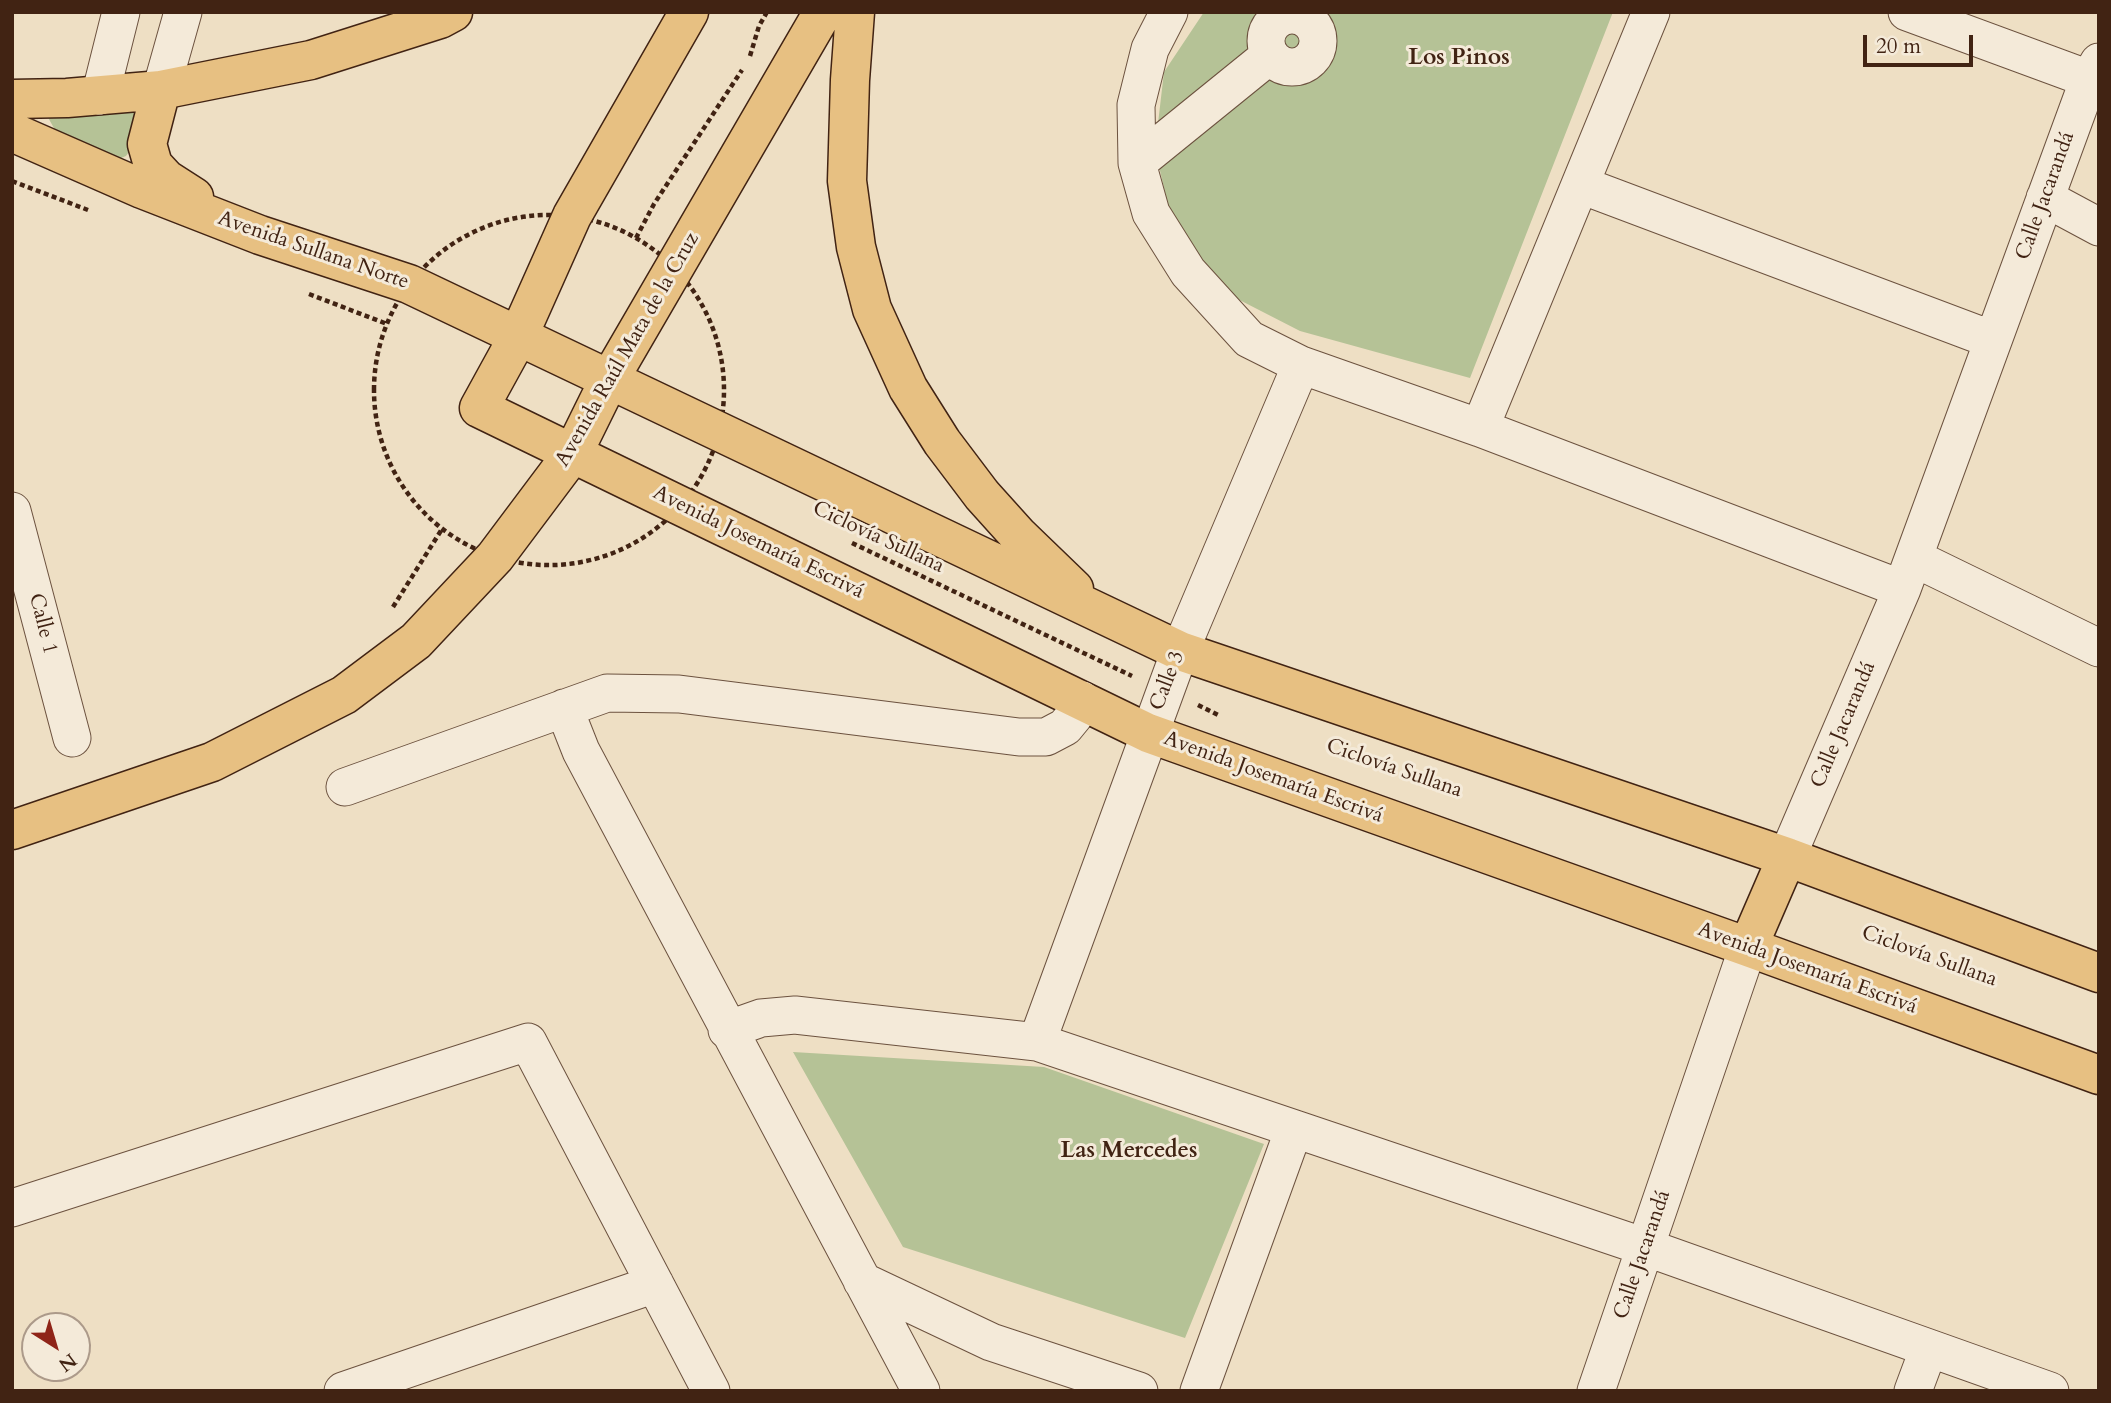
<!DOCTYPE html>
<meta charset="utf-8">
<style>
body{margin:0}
#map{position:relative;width:2111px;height:1403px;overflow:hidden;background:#eedfc4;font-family:Cardo,serif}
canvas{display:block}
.frame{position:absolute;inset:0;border:14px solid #412313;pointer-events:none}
.north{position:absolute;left:21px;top:1312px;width:70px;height:70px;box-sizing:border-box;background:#f4ead9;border:2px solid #ac9a8a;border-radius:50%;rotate:143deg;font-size:19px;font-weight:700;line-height:28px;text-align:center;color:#412313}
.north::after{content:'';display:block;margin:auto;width:24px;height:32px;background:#8f2418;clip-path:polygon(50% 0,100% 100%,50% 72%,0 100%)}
.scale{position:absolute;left:1863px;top:35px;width:110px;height:32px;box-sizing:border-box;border:4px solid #412313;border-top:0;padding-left:9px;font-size:21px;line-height:24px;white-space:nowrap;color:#412313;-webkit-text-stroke:5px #f4ead9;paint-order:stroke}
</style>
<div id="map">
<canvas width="2111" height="1403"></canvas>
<div class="frame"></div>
<div class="north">N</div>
<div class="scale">20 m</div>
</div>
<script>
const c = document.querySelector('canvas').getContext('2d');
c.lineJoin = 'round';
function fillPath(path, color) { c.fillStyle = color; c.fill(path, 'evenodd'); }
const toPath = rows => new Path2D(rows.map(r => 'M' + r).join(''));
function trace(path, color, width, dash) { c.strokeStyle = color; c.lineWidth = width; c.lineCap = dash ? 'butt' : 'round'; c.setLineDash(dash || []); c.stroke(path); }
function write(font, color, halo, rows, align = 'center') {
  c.font = font + ' Cardo,serif'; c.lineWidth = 6; c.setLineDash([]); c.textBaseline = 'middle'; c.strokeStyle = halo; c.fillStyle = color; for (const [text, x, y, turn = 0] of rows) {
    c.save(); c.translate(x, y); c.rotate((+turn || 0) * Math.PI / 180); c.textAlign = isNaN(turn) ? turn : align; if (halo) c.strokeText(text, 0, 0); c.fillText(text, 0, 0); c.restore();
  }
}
fillPath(toPath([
 [1204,12,1613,12,1470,378,1300,331,1222,291,1170,214,1155,149,1164,72],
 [138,100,131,149,126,156,116,160,55,130,45,112],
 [793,1052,1044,1067,1264,1144,1185,1338,903,1247]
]), '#b5c296');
const minor = toPath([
 [1169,12,1150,49,1136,105,1137,163,1151,213,1188,272,1249,339,1301,365,1480,428,1902,589],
 [1907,12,2089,79],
 '1266 41a26 26 0 1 1 52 0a26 26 0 1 1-52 0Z',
 [161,90,183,12],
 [100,96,121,12],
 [1137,163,1269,56],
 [1581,185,1993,340],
 [2045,198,2099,227],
 [1480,428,1651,12],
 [12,511,72,738],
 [1914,558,2099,648],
 [564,708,581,751,921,1391],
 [345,787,607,693,679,694,1019,737,1046,737,1065,727,1074,716,1082,700],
 [1787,857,1902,589,2089,79,2099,62],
 [727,1030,761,1018,795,1015,1037,1042,1645,1247,2050,1391],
 [1037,1042,1180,651,1301,365],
 [12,1208,528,1042,711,1391],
 [862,1281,991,1342,1139,1391],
 [343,1391,655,1284],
 [1199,1391,1294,1129],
 [1596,1391,1748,947],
 [1913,1391,1929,1348]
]);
const major = toPath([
 [689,12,572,216,518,337,479,408,1148,733,1748,947,2099,1075],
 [855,12,850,80,847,181,856,247,872,309,908,388,942,442,982,495,1018,535,1074,589],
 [161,90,147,144,153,165,166,179,194,197],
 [12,99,67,98,161,90,311,60,440,19,453,12],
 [12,132,142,189,260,235,409,284,1180,651,1787,857,2099,973],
 [12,830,212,762,344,695,416,641,495,557,573,453,609,380,823,12],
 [1748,947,1787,857]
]);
trace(minor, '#6c523f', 39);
trace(major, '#412313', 41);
trace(toPath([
 [750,56,759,26,767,12],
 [12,181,88,210],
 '374 390a175 175 0 1 1 350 0a175 175 0 1 1-350 0Z',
 [636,238,654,204,742,70],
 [309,294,387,324],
 [852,543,1132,676],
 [393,607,442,529],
 [1198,705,1218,715]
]), '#412313', 4.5, [5, 3.5]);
trace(minor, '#f4ead9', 37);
trace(major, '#e7c082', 38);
write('21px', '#412313', '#f4ead9', [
 ["Calle Jacarandá",2046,196,-70],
 ["Avenida Sullana Norte",313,251,19],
 ["Avenida Raúl Mata de la Cruz",628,350,-60],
 ["Ciclovía Sullana",878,538,25],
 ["Avenida Josemaría Escrivá",758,543,26],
 ["Calle 1",42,624,76],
 ["Calle 3",1168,681,-69],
 ["Calle Jacarandá",1844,725,-67],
 ["Ciclovía Sullana",1394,769,19],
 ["Avenida Josemaría Escrivá",1273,778,20],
 ["Ciclovía Sullana",1929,957,20],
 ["Avenida Josemaría Escrivá",1807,969,20],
 ["Calle Jacarandá",1643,1255,-71]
]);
write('bold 23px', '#412313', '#f4ead9', [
 ["Los Pinos",1459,59],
 ["Las Mercedes",1129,1152]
]);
</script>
